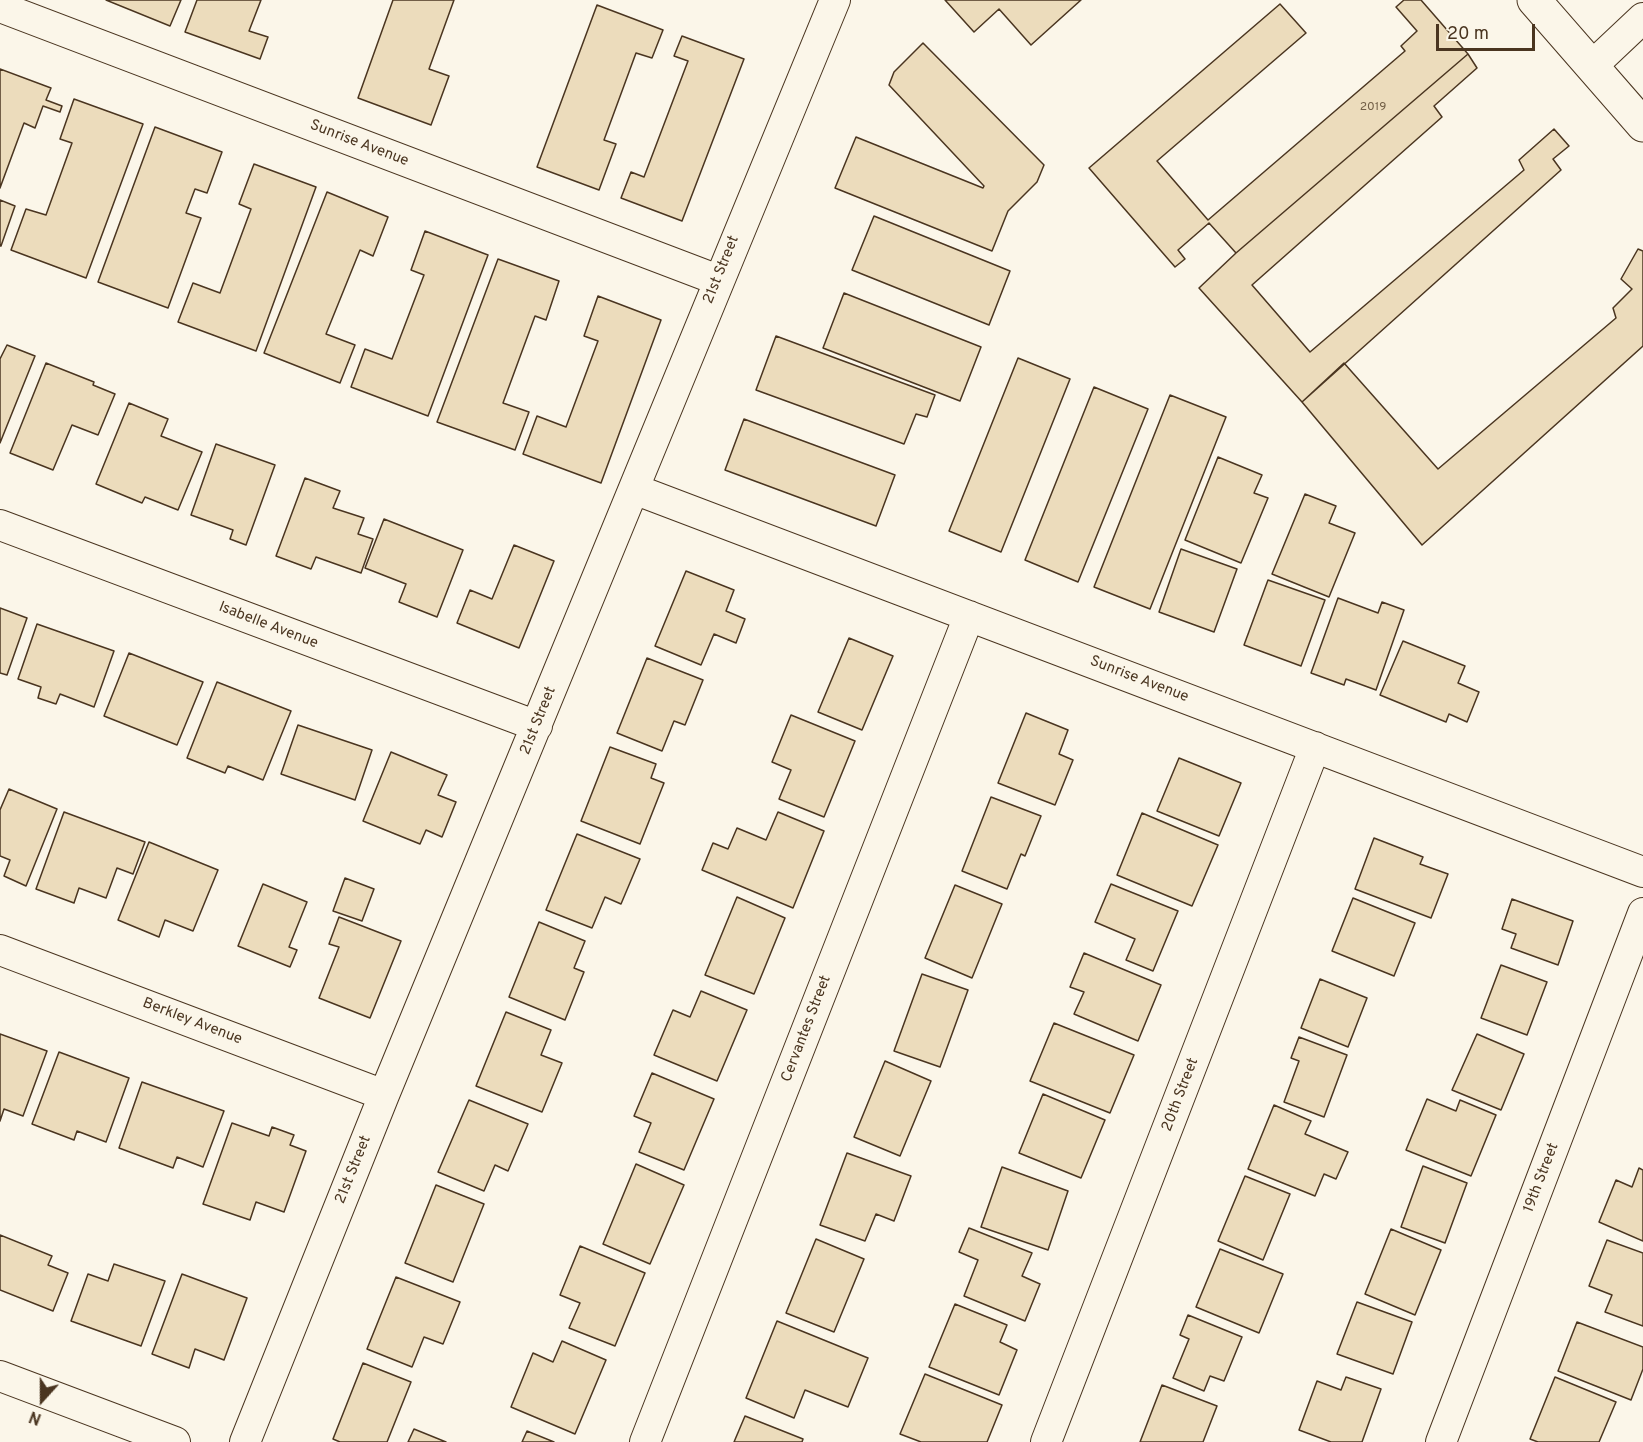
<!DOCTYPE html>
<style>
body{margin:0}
#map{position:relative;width:1643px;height:1442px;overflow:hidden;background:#fbf6e9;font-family:Overpass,sans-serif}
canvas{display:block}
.north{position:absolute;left:12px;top:1370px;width:60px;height:60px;-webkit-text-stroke:4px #fbf6e9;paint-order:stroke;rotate:201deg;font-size:16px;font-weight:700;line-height:24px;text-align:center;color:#4a3520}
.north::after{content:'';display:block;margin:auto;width:21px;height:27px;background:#4a3520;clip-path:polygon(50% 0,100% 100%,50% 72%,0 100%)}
.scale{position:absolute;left:1436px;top:24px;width:99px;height:27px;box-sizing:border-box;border:3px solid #4a3520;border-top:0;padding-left:8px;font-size:18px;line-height:21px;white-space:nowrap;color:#4a3520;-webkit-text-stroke:4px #fbf6e9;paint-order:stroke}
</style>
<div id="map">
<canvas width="1643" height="1442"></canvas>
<div class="north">N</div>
<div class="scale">20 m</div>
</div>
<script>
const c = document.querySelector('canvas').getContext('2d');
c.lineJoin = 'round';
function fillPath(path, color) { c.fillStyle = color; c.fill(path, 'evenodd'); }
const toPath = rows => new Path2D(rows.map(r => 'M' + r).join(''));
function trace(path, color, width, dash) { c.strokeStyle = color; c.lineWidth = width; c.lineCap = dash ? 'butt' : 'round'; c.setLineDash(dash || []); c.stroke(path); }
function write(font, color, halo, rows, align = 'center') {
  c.font = font + ' Overpass,sans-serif'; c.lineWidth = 4.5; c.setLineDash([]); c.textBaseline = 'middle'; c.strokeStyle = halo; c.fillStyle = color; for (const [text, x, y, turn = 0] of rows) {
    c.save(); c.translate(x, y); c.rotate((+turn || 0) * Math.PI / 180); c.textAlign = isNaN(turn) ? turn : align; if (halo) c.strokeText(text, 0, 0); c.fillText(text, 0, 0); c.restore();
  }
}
const building = toPath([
 [106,0,181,0,170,26,106,0],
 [197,0,261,0,249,31,268,37,260,59,185,32,197,0],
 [393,0,454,0,429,69,449,76,431,125,358,98,393,0],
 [945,0,1081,0,1031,45,999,9,974,32,945,0],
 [1404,0,1421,0,1468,54,1236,253,1209,223,1178,250,1185,259,1175,267,1089,168,1280,4,1306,33,1157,161,1208,220,1405,51,1401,46,1417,31,1396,7,1404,0],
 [597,5,663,30,652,58,636,53,604,140,616,144,599,190,537,167,597,5],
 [682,36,744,59,682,221,621,198,631,172,644,177,688,61,674,56,682,36],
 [923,43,1044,165,1037,182,1008,211,992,251,835,188,856,137,983,188,984,186,889,85,894,72,923,43],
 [1468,54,1477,68,1434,106,1442,117,1252,285,1310,352,1524,170,1519,160,1554,129,1569,146,1553,159,1561,170,1302,402,1199,288,1236,253,1468,54],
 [0,69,51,88,46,100,62,106,60,112,43,106,35,128,24,123,0,188,0,69],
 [74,99,143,124,86,278,11,250,26,209,46,215,72,143,60,139,74,99],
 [155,127,222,152,207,193,195,189,186,213,201,218,168,308,98,282,155,127],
 [254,164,316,187,256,351,178,322,193,283,220,293,251,209,239,204,254,164],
 [327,192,388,217,373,256,360,250,326,334,355,345,340,383,264,353,327,192],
 [0,200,15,206,1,246,0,246,0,200],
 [874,216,1010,271,989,325,852,270,874,216],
 [425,231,488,255,428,416,351,387,365,349,392,359,424,275,411,270,425,231],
 [1638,249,1643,251,1643,346,1422,545,1302,402,1344,363,1438,469,1616,318,1613,308,1632,289,1621,279,1638,249],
 [498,259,559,281,546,320,535,316,503,403,529,412,515,450,437,422,498,259],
 [844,293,981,347,960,401,823,348,844,293],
 [598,296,661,320,601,483,523,454,537,416,566,427,598,341,584,336,598,296],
 [776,336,935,395,927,417,916,414,904,444,756,390,776,336],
 [7,345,35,356,0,443,0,359,7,345],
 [1018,358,1070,379,1001,552,949,531,1018,358],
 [46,363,94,382,93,385,115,394,98,435,72,425,53,470,10,453,46,363],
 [1094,387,1148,409,1078,582,1025,560,1094,387],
 [1170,395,1226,417,1150,609,1094,587,1170,395],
 [129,403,168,419,161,436,202,452,178,510,145,497,142,503,96,484,129,403],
 [744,419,895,475,876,526,725,470,744,419],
 [216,444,275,465,246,545,230,539,233,530,191,515,216,444],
 [1218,457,1262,475,1254,493,1268,498,1241,563,1185,540,1218,457],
 [305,478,340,491,333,508,364,518,358,534,373,539,361,573,316,557,311,569,276,556,305,478],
 [1305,494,1336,506,1329,523,1355,533,1329,597,1272,574,1305,494],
 [384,519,463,550,437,617,399,602,406,584,365,568,384,519],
 [514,545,554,561,519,648,457,623,470,590,492,599,514,545],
 [1181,549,1237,569,1214,632,1159,612,1181,549],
 [686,571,734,590,726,611,745,619,736,643,714,634,701,665,655,646,686,571],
 [1268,580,1325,600,1301,666,1244,645,1268,580],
 [1338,598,1378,613,1382,602,1404,610,1376,690,1346,679,1344,685,1311,673,1338,598],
 [0,608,27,618,7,675,0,673,0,608],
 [37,624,114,651,94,707,60,694,56,704,38,698,41,687,18,679,37,624],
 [849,638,893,656,862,730,818,712,849,638],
 [1403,641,1465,666,1458,683,1479,692,1467,722,1449,714,1446,722,1380,695,1403,641],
 [129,653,203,682,177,745,104,716,129,653],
 [647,658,703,680,685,725,674,721,662,751,617,733,647,658],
 [217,682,291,711,263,780,228,766,225,773,187,758,217,682],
 [1026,713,1068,730,1059,754,1073,760,1055,805,998,783,1026,713],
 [791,715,855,741,824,817,779,799,791,770,772,762,791,715],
 [298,725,372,750,355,800,281,774,298,725],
 [610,747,656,764,651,778,664,783,640,844,581,821,610,747],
 [391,752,447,775,438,795,456,802,442,837,426,830,420,844,363,821,391,752],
 [1179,758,1241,783,1219,836,1157,811,1179,758],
 [9,789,57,809,26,886,4,876,10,860,0,856,0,810,9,789],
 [991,797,1041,816,1025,856,1021,854,1007,889,962,871,991,797],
 [64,812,145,842,133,874,117,868,106,898,79,888,74,903,36,889,64,812],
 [778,812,824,831,793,908,702,870,713,843,728,849,737,828,766,840,778,812],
 [1142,813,1218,845,1192,906,1117,875,1142,813],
 [577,834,640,859,621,904,605,897,592,928,546,910,577,834],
 [1374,838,1423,857,1420,864,1448,874,1431,918,1355,889,1374,838],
 [149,842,218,870,193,931,165,920,159,937,118,920,149,842],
 [345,878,374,889,362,921,333,911,345,878],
 [263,884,307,902,289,947,297,950,290,967,238,946,263,884],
 [1111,884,1178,911,1153,971,1126,960,1135,939,1095,922,1111,884],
 [955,885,1002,904,972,978,925,958,955,885],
 [737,897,785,918,754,994,705,975,737,897],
 [1353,898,1415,923,1394,976,1332,951,1353,898],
 [1512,899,1573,921,1558,965,1511,948,1516,934,1502,929,1512,899],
 [339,917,401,941,370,1018,319,998,339,947,329,944,339,917],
 [539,922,585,941,574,968,584,972,565,1020,509,997,539,922],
 [1084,953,1161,985,1138,1041,1074,1014,1084,992,1070,987,1084,953],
 [1501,965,1547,982,1527,1035,1481,1018,1501,965],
 [922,974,968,990,940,1067,894,1051,922,974],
 [1320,979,1367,998,1348,1047,1301,1028,1320,979],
 [701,991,747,1010,717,1081,654,1055,673,1010,690,1017,701,991],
 [506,1012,551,1030,541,1055,562,1063,542,1112,476,1086,506,1012],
 [1054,1023,1134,1055,1110,1113,1030,1081,1054,1023],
 [0,1034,47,1051,23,1116,4,1109,0,1121,0,1034],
 [1477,1034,1524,1054,1501,1110,1452,1090,1477,1034],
 [1299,1037,1347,1055,1324,1117,1284,1102,1299,1061,1291,1058,1299,1037],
 [59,1052,129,1078,106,1142,77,1131,74,1140,32,1124,59,1052],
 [885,1061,931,1081,900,1156,854,1137,885,1061],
 [652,1073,714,1099,684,1170,639,1152,651,1123,634,1116,652,1073],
 [142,1082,224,1111,203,1167,177,1157,173,1168,119,1148,142,1082],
 [1043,1094,1105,1120,1081,1178,1019,1153,1043,1094],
 [1427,1099,1456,1111,1460,1100,1496,1115,1471,1176,1406,1150,1427,1099],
 [469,1100,528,1124,508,1171,495,1165,484,1191,438,1172,469,1100],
 [1274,1105,1311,1121,1305,1134,1348,1152,1336,1179,1324,1174,1315,1196,1248,1169,1274,1105],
 [232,1123,269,1136,272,1127,294,1135,290,1145,306,1151,284,1212,256,1202,250,1220,203,1204,232,1123],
 [847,1153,911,1176,894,1221,876,1214,865,1241,820,1225,847,1153],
 [636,1164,684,1185,650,1264,603,1244,636,1164],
 [1423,1166,1467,1183,1445,1243,1401,1227,1423,1166],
 [1002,1167,1068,1191,1048,1250,981,1227,1002,1167],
 [1639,1168,1643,1170,1643,1241,1599,1222,1616,1180,1632,1187,1639,1168],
 [1245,1176,1290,1194,1263,1260,1218,1241,1245,1176],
 [436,1185,484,1204,453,1282,405,1263,436,1185],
 [969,1228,1032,1253,1022,1276,1040,1284,1025,1321,964,1296,978,1260,959,1252,969,1228],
 [1391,1229,1441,1250,1415,1315,1365,1294,1391,1229],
 [0,1235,52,1256,48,1265,68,1273,53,1311,0,1290,0,1235],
 [816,1239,864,1259,834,1332,786,1313,816,1239],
 [1607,1240,1643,1253,1643,1326,1605,1312,1612,1295,1589,1286,1607,1240],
 [580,1246,645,1273,615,1346,569,1328,580,1303,560,1295,580,1246],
 [1220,1249,1283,1274,1259,1333,1196,1307,1220,1249],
 [114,1264,165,1281,141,1346,71,1321,88,1274,108,1281,114,1264],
 [182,1274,247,1298,224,1360,195,1349,189,1368,152,1354,182,1274],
 [396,1277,460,1302,443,1344,424,1337,412,1367,367,1349,396,1277],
 [1357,1302,1412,1322,1393,1374,1337,1354,1357,1302],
 [955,1304,1007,1325,1000,1342,1017,1350,999,1395,929,1367,955,1304],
 [1188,1315,1242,1337,1224,1381,1210,1376,1204,1391,1173,1378,1189,1339,1180,1335,1188,1315],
 [777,1321,868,1358,848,1407,805,1390,794,1418,746,1398,777,1321],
 [1577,1322,1643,1347,1643,1369,1631,1400,1558,1371,1577,1322],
 [562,1341,606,1360,575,1434,511,1407,533,1353,553,1362,562,1341],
 [363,1363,411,1382,387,1442,340,1442,333,1439,363,1363],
 [925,1374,1002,1405,987,1442,921,1442,900,1434,925,1374],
 [1346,1377,1381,1389,1362,1442,1331,1442,1299,1430,1317,1381,1341,1390,1346,1377],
 [1555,1377,1616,1402,1599,1442,1538,1442,1530,1439,1555,1377],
 [1162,1385,1217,1406,1203,1442,1140,1442,1162,1385],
 [745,1416,803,1439,802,1442,734,1442,745,1416],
 [414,1429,446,1442,408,1442,414,1429],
 [527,1431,554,1442,522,1442,527,1431]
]);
fillPath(building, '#ecdcbc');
trace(building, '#4a3520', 1.5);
const minor = toPath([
 [0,7,718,280],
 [1592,66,1643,18],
 [634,489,1643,872],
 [0,525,537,726],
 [0,950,384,1095],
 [0,1376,175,1442],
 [245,1442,384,1095,835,0],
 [645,1442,969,616],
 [1046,1442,1315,747],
 [1441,1442,1643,913]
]);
const primary = toPath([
 [1534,0,1643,125]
]);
trace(minor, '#4a3520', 32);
trace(primary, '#4a3520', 35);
trace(minor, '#fbf6e9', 30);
trace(primary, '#fbf6e9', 33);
write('12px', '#725f47', null, [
 ["2019",1373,108]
]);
write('15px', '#4a3520', '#fbf6e9', [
 ["Sunrise Avenue",359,144,21],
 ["21st Street",722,270,-68],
 ["Isabelle Avenue",268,626,21],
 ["Sunrise Avenue",1139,680,21],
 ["21st Street",539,721,-68],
 ["Berkley Avenue",192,1022,21],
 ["Cervantes Street",807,1029,-69],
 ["20th Street",1181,1095,-69],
 ["21st Street",354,1170,-68],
 ["19th Street",1542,1178,-69]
]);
</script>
